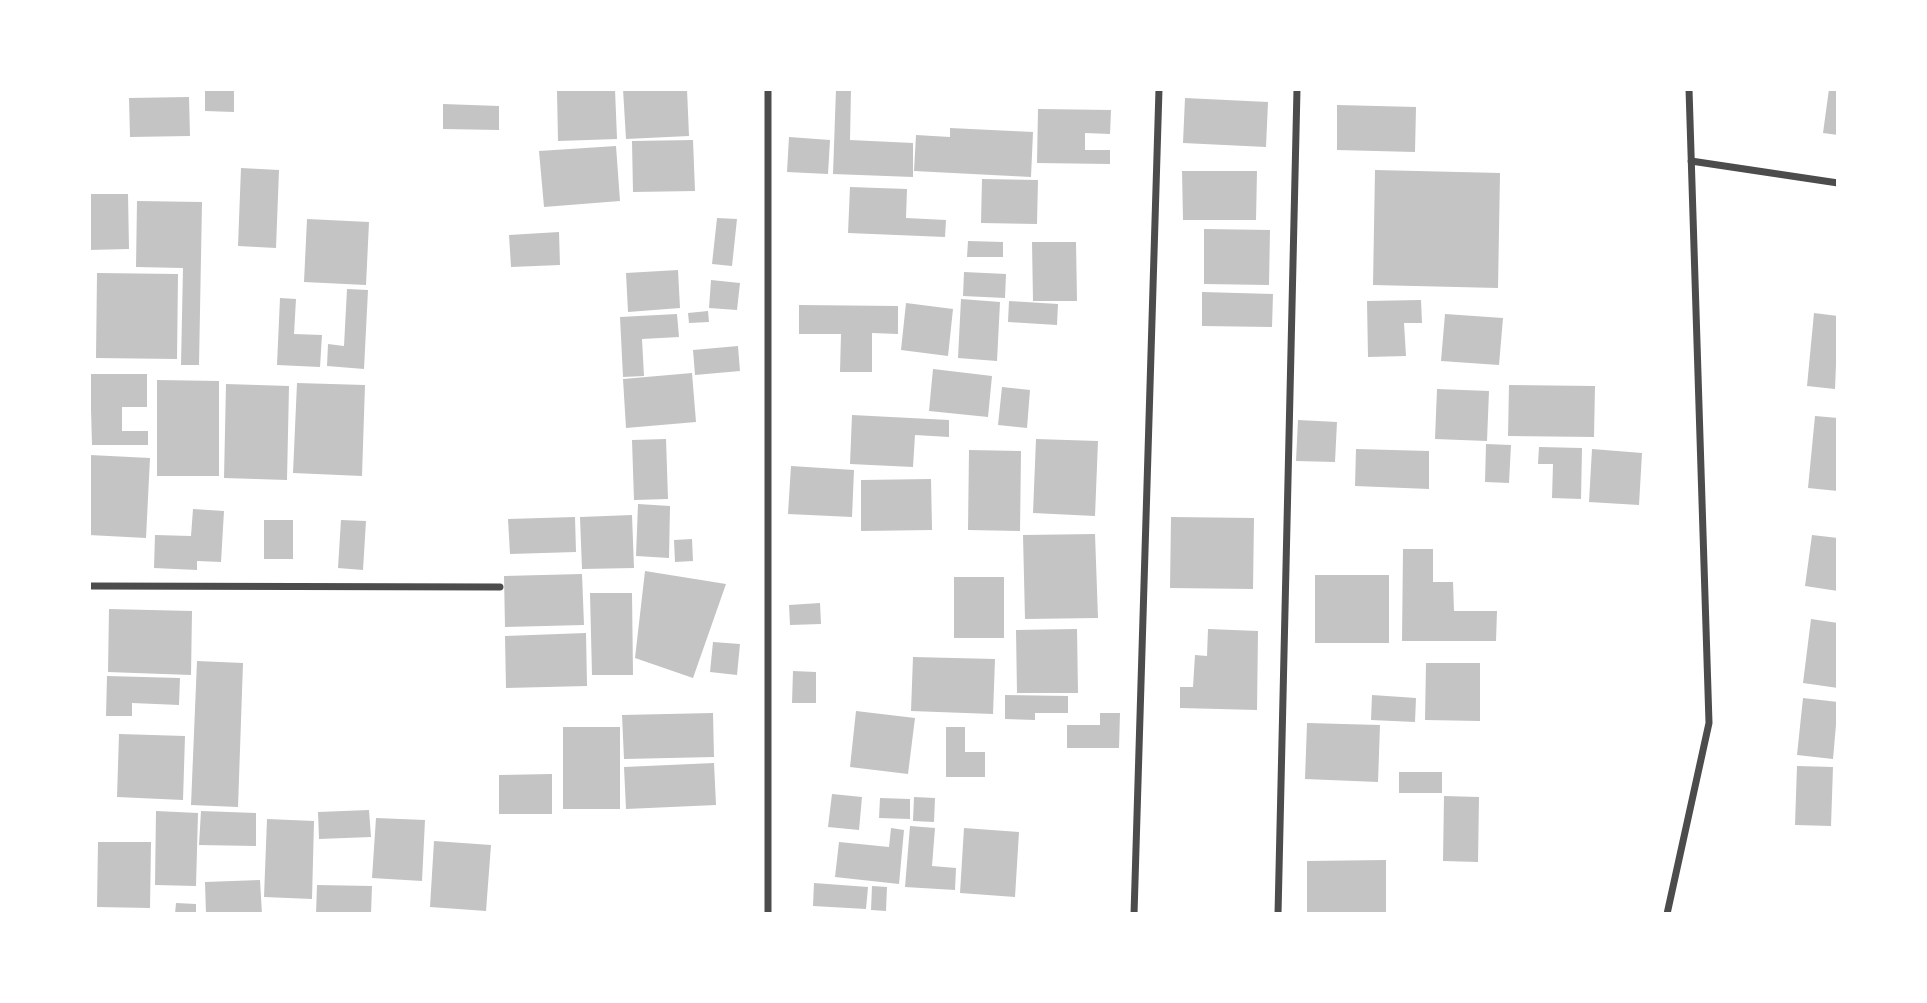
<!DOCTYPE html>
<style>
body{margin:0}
#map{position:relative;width:1927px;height:1003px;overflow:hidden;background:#fff;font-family:"Noto Sans",sans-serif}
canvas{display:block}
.frame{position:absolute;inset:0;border:91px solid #fff;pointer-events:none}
</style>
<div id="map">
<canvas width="1927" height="1003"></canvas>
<div class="frame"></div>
</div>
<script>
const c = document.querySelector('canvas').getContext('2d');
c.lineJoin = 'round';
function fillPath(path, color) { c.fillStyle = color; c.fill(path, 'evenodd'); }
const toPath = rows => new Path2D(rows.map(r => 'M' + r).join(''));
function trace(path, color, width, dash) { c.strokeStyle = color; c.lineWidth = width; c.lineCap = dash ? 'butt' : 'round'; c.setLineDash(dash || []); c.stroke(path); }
fillPath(toPath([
 [205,89,234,89,234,112,205,111],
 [615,89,617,139,558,141,557,91],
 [623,89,687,89,689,136,626,139],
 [836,89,851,89,850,140,913,143,913,177,833,174],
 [1829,89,1838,89,1838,135,1823,133],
 [189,97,190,136,130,137,129,98],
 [1185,98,1268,102,1266,147,1183,143],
 [443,104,499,106,499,130,443,129],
 [1337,105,1416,107,1415,152,1337,150],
 [1038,109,1111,110,1110,134,1085,133,1085,150,1110,150,1110,164,1037,163],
 [950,128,1033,132,1031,177,914,171,916,135,950,137],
 [789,137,830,140,828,174,787,172],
 [693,140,695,191,633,192,632,141],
 [616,146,620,201,544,207,539,151],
 [241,168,279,170,276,248,238,246],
 [1375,170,1500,173,1498,288,1373,285],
 [1182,171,1257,171,1256,220,1183,220],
 [982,179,1038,180,1037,224,981,223],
 [850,187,907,189,906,218,946,220,945,237,848,233],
 [89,194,128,194,129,249,89,250],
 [137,201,202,202,199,365,181,365,183,268,136,267],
 [717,218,737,219,732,266,712,264],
 [307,219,369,222,366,285,304,282],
 [1204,229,1270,230,1269,285,1204,284],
 [559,232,560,265,511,267,509,235],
 [968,241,1003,242,1003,257,967,257],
 [1032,242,1076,242,1077,301,1033,301],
 [678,270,680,308,628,312,626,273],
 [964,272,1006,274,1005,298,963,296],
 [97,273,178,274,177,359,96,358],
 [711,280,740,283,737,310,709,308],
 [347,289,368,290,364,369,327,366,328,344,344,346],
 [1202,292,1273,294,1272,327,1202,326],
 [280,298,296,299,294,334,322,335,320,367,277,365],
 [961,299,1000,302,997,361,958,358],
 [1421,300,1422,323,1404,323,1406,356,1368,357,1367,301],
 [1009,301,1058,304,1057,325,1008,322],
 [906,303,953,309,948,356,901,350],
 [799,305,898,306,898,334,872,333,872,372,840,372,841,334,799,334],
 [708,311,709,322,689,323,688,313],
 [1814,313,1838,316,1835,389,1807,386],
 [677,314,679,337,642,339,644,376,623,377,620,317],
 [1445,314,1503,318,1499,365,1441,361],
 [738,346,740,371,695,375,693,350],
 [933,369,992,376,988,417,929,411],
 [692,373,696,422,626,428,623,379],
 [90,374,147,374,147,407,122,407,122,431,148,431,148,445,92,445],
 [157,380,219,381,219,476,157,476],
 [297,383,365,385,362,476,293,473],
 [226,384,289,386,287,480,224,478],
 [1509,385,1595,386,1594,437,1508,436],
 [1002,387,1030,390,1027,428,998,425],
 [1437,389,1489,391,1487,441,1435,439],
 [852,415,949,420,949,437,915,435,913,467,850,464],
 [1815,416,1838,418,1838,491,1808,488],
 [1298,420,1337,422,1335,462,1296,461],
 [666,439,668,499,634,500,632,440],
 [1036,439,1098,441,1095,516,1033,513],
 [1486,444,1511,445,1509,483,1485,482],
 [1539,447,1582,448,1581,499,1552,498,1553,464,1538,464],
 [1356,449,1429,451,1429,489,1355,486],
 [1592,449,1642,453,1639,505,1589,502],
 [969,450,1021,451,1020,531,968,530],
 [90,455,150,458,146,538,89,535],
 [791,466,854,470,852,517,788,514],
 [931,479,932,530,861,531,861,480],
 [638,504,670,506,669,558,636,556],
 [193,509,224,511,221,562,197,561,197,570,154,568,155,535,191,536],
 [632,515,634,568,582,569,580,517],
 [575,517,576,552,510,554,508,519],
 [1171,517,1254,518,1253,589,1170,588],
 [264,520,293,520,293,559,264,559],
 [341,520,366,521,363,570,338,568],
 [1095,534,1098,618,1025,619,1023,535],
 [1812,535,1838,538,1838,591,1805,586],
 [692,539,693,561,675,562,674,540],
 [1403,549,1433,549,1433,582,1453,582,1454,611,1497,611,1496,641,1402,641],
 [645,571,726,584,693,678,635,658],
 [582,574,584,625,505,627,504,576],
 [1315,575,1389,575,1389,643,1315,643],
 [954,577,1004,577,1004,638,954,638],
 [590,593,632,593,633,675,592,675],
 [820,603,821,624,790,625,789,605],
 [109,609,192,611,191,675,108,672],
 [1811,619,1838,623,1838,688,1803,683],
 [1077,629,1078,693,1017,693,1016,630],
 [1208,629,1258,631,1257,710,1180,708,1180,687,1193,687,1195,655,1207,656],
 [586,633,587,686,506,688,505,636],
 [713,642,740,644,737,675,710,672],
 [913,657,995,659,993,714,911,711],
 [197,661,243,663,238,807,191,805],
 [1426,663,1480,663,1480,721,1425,720],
 [793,671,816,672,816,703,792,703],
 [107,676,180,678,179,705,132,703,132,716,106,716],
 [1005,695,1068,696,1068,713,1035,713,1035,720,1005,719],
 [1372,695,1416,698,1415,722,1371,720],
 [1803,698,1838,702,1833,759,1797,755],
 [856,711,915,718,908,774,850,767],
 [713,713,714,757,624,759,622,715],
 [1100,713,1120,713,1119,748,1067,748,1067,725,1100,725],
 [1307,723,1380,725,1378,782,1305,779],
 [563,727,620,727,620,809,563,809],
 [946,727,965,727,965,752,985,752,985,777,946,777],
 [119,734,185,736,183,800,117,797],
 [714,763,716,805,626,809,624,767],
 [1797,766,1833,767,1831,826,1795,825],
 [1399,772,1442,772,1442,793,1399,793],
 [552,774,552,814,499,814,499,775],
 [832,794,862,797,859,830,828,827],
 [1444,796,1479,797,1478,862,1443,861],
 [914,797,935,798,934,822,913,821],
 [880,798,910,799,910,819,879,818],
 [369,810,371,837,319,839,318,812],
 [156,811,198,813,196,886,155,885],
 [201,811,256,813,256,846,199,845],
 [376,818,425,820,422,881,372,878],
 [267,819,314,821,312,899,264,897],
 [910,826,935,828,932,866,956,868,955,890,905,887],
 [891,828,904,830,899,884,835,877,839,842,889,847],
 [964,828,1019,832,1015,897,960,893],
 [434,841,491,845,486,911,430,907],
 [98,842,151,842,150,908,97,907],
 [1386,860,1386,914,1307,914,1307,861],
 [260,880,262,914,206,914,205,882],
 [814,883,868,887,866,909,813,906],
 [317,885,372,886,371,914,316,914],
 [872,886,887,887,886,911,871,910],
 [176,903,196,904,196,914,175,914]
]), '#c4c4c4');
trace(toPath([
 [1691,161,1838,183],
 [89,586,500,587],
 [768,914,768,89],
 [1134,914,1159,89],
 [1278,914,1297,89],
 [1667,914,1709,723,1689,89]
]), '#4c4c4c', 7);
</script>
